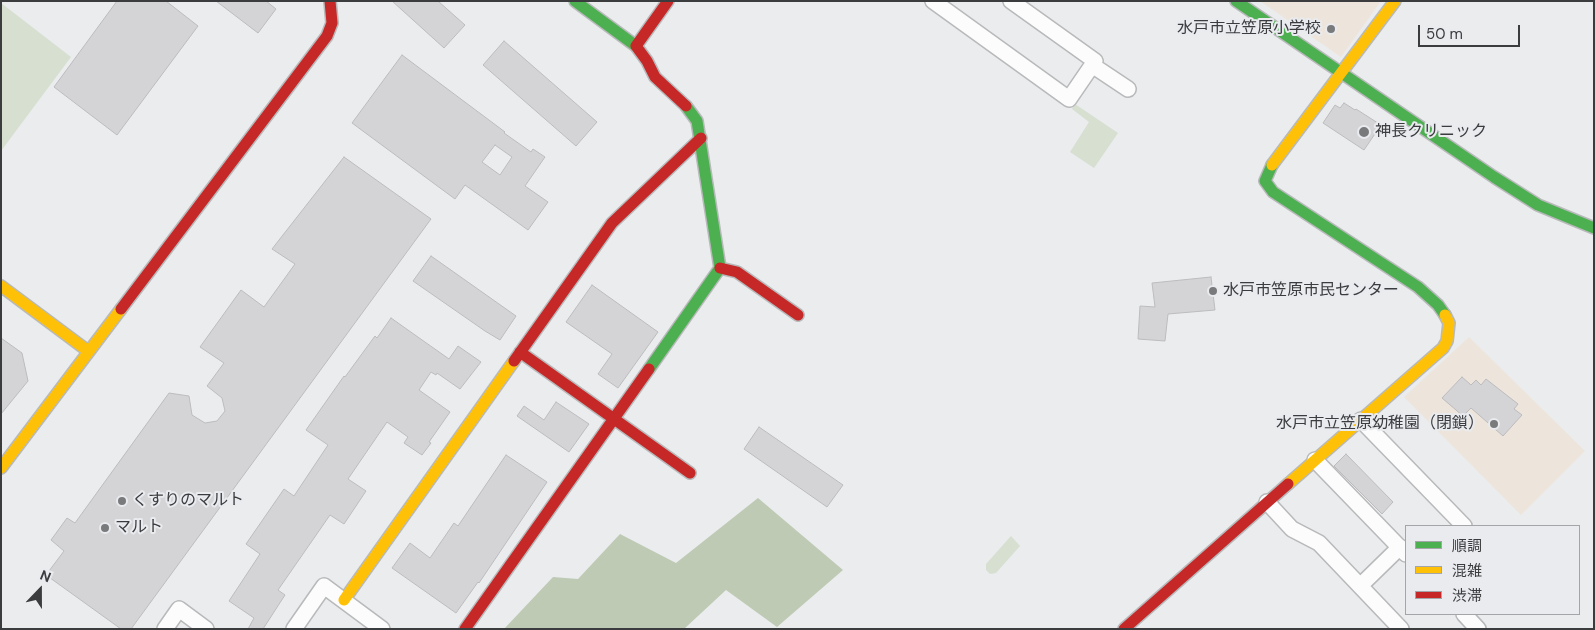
<!DOCTYPE html>
<meta charset="utf-8">
<style>
body{margin:0}
#map{position:relative;width:1595px;height:630px;overflow:hidden;background:#eaecee;font-family:"DM Sans","Noto Sans JP",sans-serif}
canvas{display:block}
.frame{position:absolute;inset:0;border:2px solid #3b3c3e;pointer-events:none}
.legend{position:absolute;left:1405px;top:525px;width:175px;height:90px;box-sizing:border-box;background:#e9ebef;border:1px solid #a3a5a8;margin:0;padding:6px 9px;list-style:none;font-size:15px;color:#3b3c3e}
.legend li{display:flex;align-items:center;gap:10px;height:25px}
.legend b{width:25px;border:1px solid #a3a5a8}
.north{position:absolute;left:15px;top:565px;width:50px;height:50px;-webkit-text-stroke:4px #e9ebef;paint-order:stroke;rotate:22deg;font-size:14px;font-weight:700;line-height:20px;text-align:center;color:#3b3c3e}
.north::after{content:'';display:block;margin:auto;width:18px;height:22px;background:#3b3c3e;clip-path:polygon(50% 0,100% 100%,50% 72%,0 100%)}
.scale{position:absolute;left:1418px;top:25px;width:102px;height:22px;box-sizing:border-box;border:2px solid #3b3c3e;border-top:0;padding-left:6px;font-size:15px;line-height:18px;white-space:nowrap;color:#3b3c3e;-webkit-text-stroke:4px #e9ebef;paint-order:stroke}
</style>
<div id="map">
<canvas width="1595" height="630"></canvas>
<div class="frame"></div>
<ul class="legend">
<li><b style="height:6px;background:#4caf50"></b>順調</li>
<li><b style="height:6px;background:#ffc107"></b>混雑</li>
<li><b style="height:6px;background:#c62828"></b>渋滞</li>
</ul>
<div class="north">N</div>
<div class="scale">50 m</div>
</div>
<script>
const c = document.querySelector('canvas').getContext('2d');
c.lineJoin = 'round';
function fillPath(path, color) { c.fillStyle = color; c.fill(path, 'evenodd'); }
const toPath = rows => new Path2D(rows.map(r => 'M' + r).join(''));
function trace(path, color, width, dash) { c.strokeStyle = color; c.lineWidth = width; c.lineCap = dash ? 'butt' : 'round'; c.setLineDash(dash || []); c.stroke(path); }
function write(font, color, halo, rows, align = 'center') {
  c.font = font + ' "DM Sans","Noto Sans JP",sans-serif'; c.lineWidth = 4; c.setLineDash([]); c.textBaseline = 'middle'; c.strokeStyle = halo; c.fillStyle = color; for (const [text, x, y, turn = 0] of rows) {
    c.save(); c.translate(x, y); c.rotate((+turn || 0) * Math.PI / 180); c.textAlign = isNaN(turn) ? turn : align; if (halo) c.strokeText(text, 0, 0); c.fillText(text, 0, 0); c.restore();
  }
}
fillPath(toPath([
 [1260,1,1381,1,1341,57],
 [1469,337,1585,451,1521,515,1404,397]
]), '#ede5db');
fillPath(toPath([
 [1,3,71,57,1,151],
 [1075,104,1118,133,1094,168,1070,152,1089,122,1072,109],
 [1011,536,1020,546,996,573,990,574,986,570,986,564]
]), '#d7dfd1');
fillPath(toPath([
 [758,498,843,570,777,627,726,590,684,629,504,629,553,577,578,579,620,534,676,563]
]), '#becab4');
const building = toPath([
 [117,1,166,1,198,26,117,135,54,87,117,1],
 [216,1,266,1,276,9,258,33,216,1],
 [392,1,438,1,465,25,444,48,392,1],
 [504,41,597,122,576,146,483,65,504,41],
 [402,55,505,132,504,133,531,152,533,149,545,157,525,186,548,202,528,230,465,185,455,199,352,123,402,55],
 [495,145,512,157,500,175,482,162,495,145],
 [1344,103,1355,110,1356,109,1381,125,1364,150,1323,123,1335,105,1340,108,1344,103],
 [344,157,431,219,131,629,121,629,46,575,64,551,51,540,67,518,75,523,169,393,189,396,192,415,205,423,217,421,225,411,222,398,207,386,224,363,200,347,241,290,264,307,295,264,272,249,344,157],
 [431,256,516,316,500,340,485,331,413,281,431,256],
 [1211,277,1215,310,1168,314,1165,341,1138,339,1140,306,1155,307,1152,283,1211,277],
 [592,285,658,332,618,388,598,374,612,354,566,322,592,285],
 [391,318,449,359,458,346,481,362,460,389,437,373,436,375,431,372,419,390,450,412,429,442,431,443,422,455,404,443,408,437,387,422,348,479,366,491,344,524,330,515,278,590,285,595,263,629,248,629,254,618,229,601,260,554,246,544,284,489,294,496,328,445,306,430,344,376,345,377,375,336,377,338,391,318],
 [1,338,22,353,28,381,1,414,1,338],
 [1462,377,1471,385,1476,380,1481,385,1486,379,1518,404,1514,409,1522,415,1503,436,1471,408,1463,416,1442,398,1462,377],
 [556,402,589,424,569,452,517,416,524,406,544,420,556,402],
 [759,427,843,485,827,507,744,449,759,427],
 [1346,454,1393,502,1382,514,1334,466,1346,454],
 [506,455,547,482,479,583,478,582,456,613,392,568,410,543,430,558,454,523,458,526,506,455]
]);
fillPath(building, '#d4d4d6');
trace(building, '#bcbcbe', 1);
const street = toPath([
 [933,1,1069,99,1095,61,1011,1],
 [1092,65,1128,89],
 [1361,420,1464,526],
 [1315,460,1406,554],
 [1267,502,1292,529,1319,543,1401,629],
 [1360,586,1400,547],
 [1464,614,1478,629],
 [165,629,179,609,206,629],
 [294,629,324,586,382,629]
]);
const fast = toPath([
 [575,1,636,46],
 [1236,1,1494,177,1538,205,1594,228],
 [1272,165,1265,181,1273,192,1418,287,1438,305,1445,315],
 [649,369,720,268,697,121,686,106]
]);
const slow = toPath([
 [1272,165,1395,1],
 [1,286,88,351],
 [1,468,121,309],
 [1288,484,1443,348,1447,341,1449,323,1445,315],
 [344,600,514,361]
]);
const jam = toPath([
 [668,1,636,46,647,61,655,77,686,106],
 [720,268,737,272,798,315],
 [121,309,327,36,332,23,330,1],
 [520,352,690,473],
 [514,361,612,223,701,138],
 [465,629,649,369],
 [1124,629,1288,484]
]);
trace(street, '#b8b9ba', 18);
trace(fast, '#b8b9ba', 14);
trace(slow, '#b8b9ba', 14);
trace(jam, '#b8b9ba', 14);
trace(street, '#fcfcfc', 15);
trace(fast, '#4caf50', 11);
trace(slow, '#ffc107', 11);
trace(jam, '#c62828', 11);
for (const [x, y, r, color] of [
 [1331,29,5,"#787a7c"],
 [1364,132,6,"#787a7c"],
 [1213,291,5,"#787a7c"],
 [1494,424,5,"#787a7c"],
 [122,501,5,"#787a7c"],
 [105,528,5,"#787a7c"]
]) { const dot = new Path2D(); dot.arc(x, y, r, 0, 2 * Math.PI); c.fillStyle = color; c.fill(dot); trace(dot, '#e9ebef', 2); }
write('16px', '#3b3c3e', '#e9ebef', [
 ["水戸市立笠原小学校",1321,29,"right"],
 ["神長クリニック",1375,132],
 ["水戸市笠原市民センター",1223,291],
 ["水戸市立笠原幼稚園（閉鎖）",1484,424,"right"],
 ["くすりのマルト",132,501],
 ["マルト",115,528]
], 'left');
</script>
